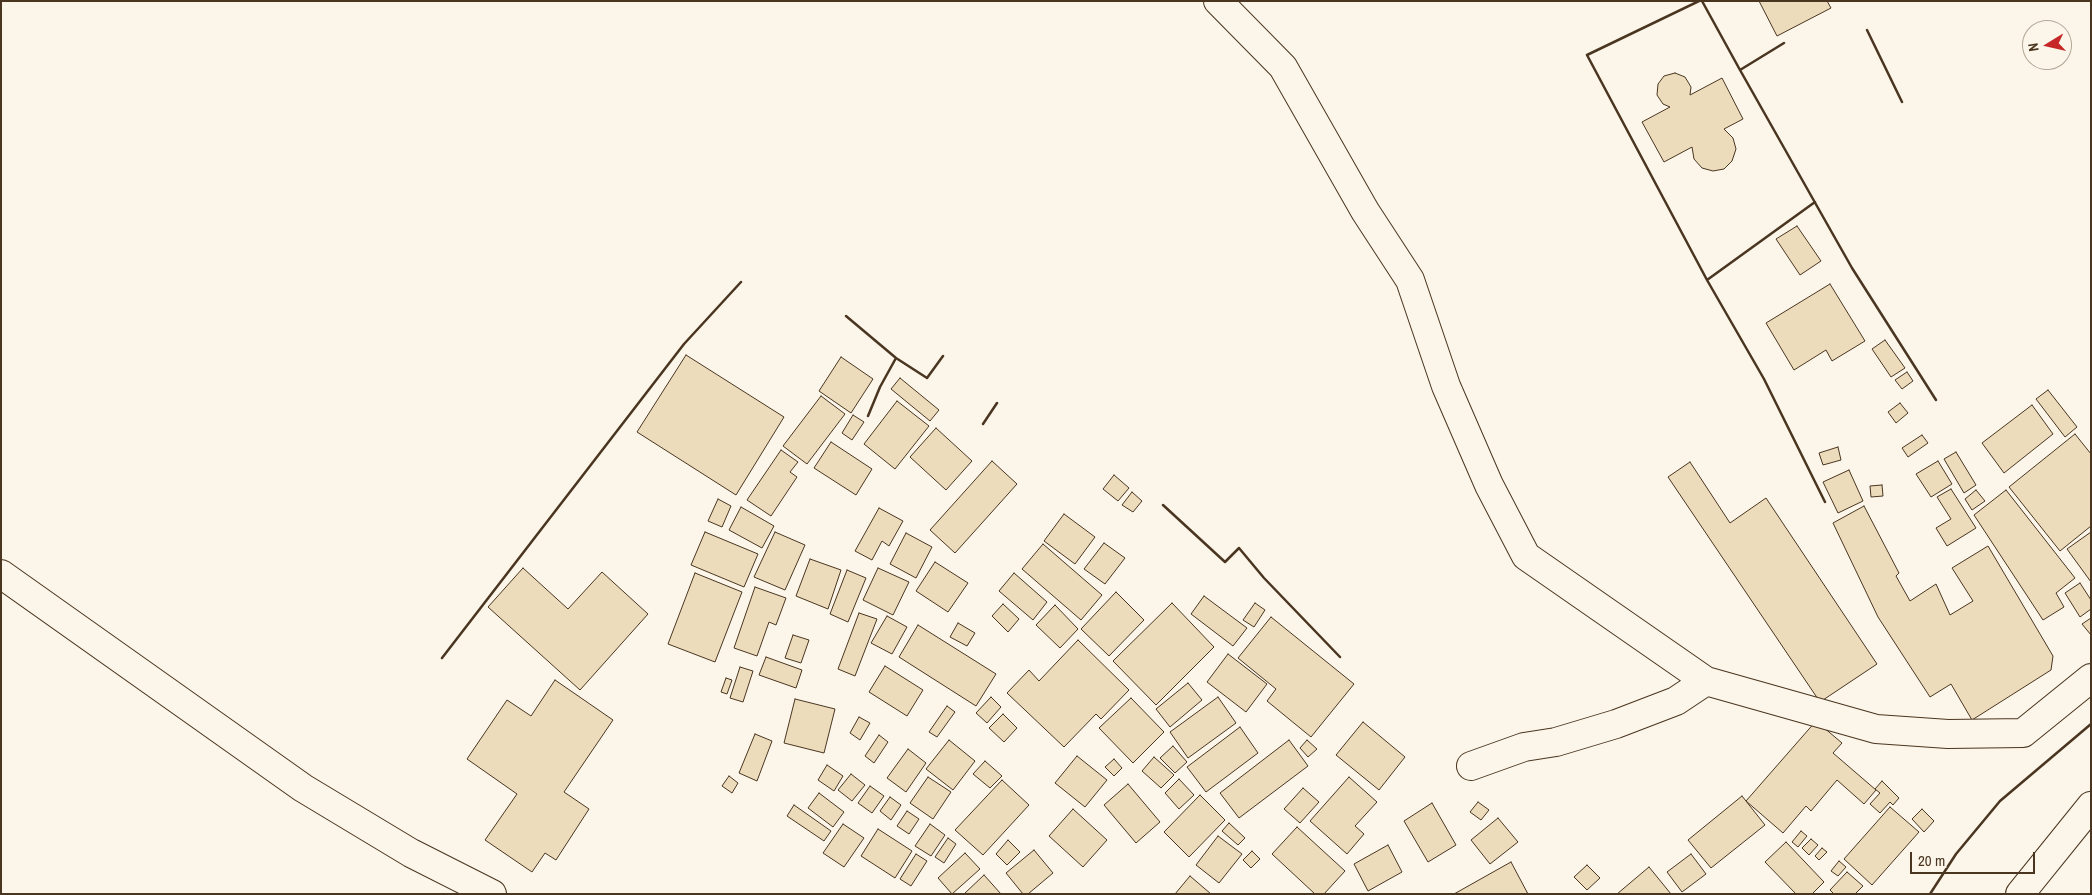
<!DOCTYPE html>
<style>
body{margin:0}
#map{position:relative;width:2092px;height:895px;overflow:hidden;background:#fbf6e9;font-family:"Archivo Narrow",sans-serif}
canvas{display:block}
.frame{position:absolute;inset:0;border:2px solid #4a3520;pointer-events:none}
.north{position:absolute;left:2022px;top:20px;width:50px;height:50px;box-sizing:border-box;background:#fbf6e9;border:1px solid #b4a999;border-radius:50%;rotate:261deg;font-size:14px;font-weight:700;line-height:20px;text-align:center;color:#4a3520}
.north::after{content:'';display:block;margin:auto;width:18px;height:22px;background:#c62828;clip-path:polygon(50% 0,100% 100%,50% 72%,0 100%)}
.scale{position:absolute;left:1910px;top:852px;width:125px;height:22px;box-sizing:border-box;border:2px solid #4a3520;border-top:0;padding-left:6px;font-size:15px;line-height:18px;white-space:nowrap;color:#4a3520;-webkit-text-stroke:4px #fbf6e9;paint-order:stroke}
</style>
<div id="map">
<canvas width="2092" height="895"></canvas>
<div class="frame"></div>
<div class="north">N</div>
<div class="scale">20 m</div>
</div>
<script>
const c = document.querySelector('canvas').getContext('2d');
c.lineJoin = 'round';
function fillPath(path, color) { c.fillStyle = color; c.fill(path, 'evenodd'); }
const toPath = rows => new Path2D(rows.map(r => 'M' + r).join(''));
function trace(path, color, width, dash) { c.strokeStyle = color; c.lineWidth = width; c.lineCap = dash ? 'butt' : 'round'; c.setLineDash(dash || []); c.stroke(path); }
const building = toPath([
 [1759,1,1827,1,1831,8,1777,36,1759,1],
 [1675,73,1685,77,1691,87,1690,95,1722,78,1743,119,1724,129,1733,138,1736,149,1732,161,1724,169,1713,171,1702,168,1694,159,1692,147,1664,162,1642,122,1670,107,1663,104,1657,95,1658,84,1664,76,1675,73],
 [1797,226,1821,261,1800,275,1776,239,1797,226],
 [1830,284,1865,341,1832,361,1826,350,1794,370,1766,323,1830,284],
 [1885,340,1905,368,1891,377,1872,349,1885,340],
 [686,355,784,417,736,495,637,432,686,355],
 [841,357,873,379,851,413,819,391,841,357],
 [1907,372,1913,381,1902,389,1895,380,1907,372],
 [900,378,939,410,930,421,891,389,900,378],
 [2048,390,2077,427,2065,437,2036,399,2048,390],
 [821,396,845,414,807,464,783,446,821,396],
 [897,401,929,426,895,469,864,444,897,401],
 [1900,403,1908,413,1896,423,1888,412,1900,403],
 [2032,405,2053,434,2004,473,1982,443,2032,405],
 [853,415,864,422,852,440,842,433,853,415],
 [936,428,972,461,946,490,910,457,936,428],
 [2075,434,2091,454,2091,526,2060,551,2009,487,2075,434],
 [1922,435,1928,443,1908,457,1902,448,1922,435],
 [831,442,872,469,856,495,814,468,831,442],
 [1838,447,1841,460,1823,465,1819,453,1838,447],
 [781,450,798,462,790,472,797,477,771,516,747,500,781,450],
 [1956,452,1976,485,1964,493,1944,459,1956,452],
 [992,461,1017,484,955,553,930,530,992,461],
 [1938,461,1952,484,1931,497,1916,474,1938,461],
 [1690,462,1730,523,1766,498,1877,664,1820,702,1668,477,1690,462],
 [1849,470,1863,501,1838,513,1823,482,1849,470],
 [1114,475,1129,488,1118,501,1103,489,1114,475],
 [1882,485,1883,496,1871,497,1870,486,1882,485],
 [1951,489,1976,528,1947,546,1936,528,1951,519,1937,497,1951,489],
 [1976,490,1985,501,1972,510,1965,499,1976,490],
 [2006,490,2075,578,2056,593,2064,607,2043,620,1974,515,2006,490],
 [1132,492,1142,501,1133,512,1122,505,1132,492],
 [718,499,731,506,722,527,708,521,718,499],
 [1864,506,1899,573,1896,576,1910,601,1936,584,1950,615,1973,601,1952,568,1988,546,2053,656,2051,670,1972,720,1951,684,1930,697,1878,617,1833,523,1864,506],
 [741,507,774,526,762,548,729,530,741,507],
 [879,508,903,521,889,546,882,541,872,560,855,551,879,508],
 [1064,514,1095,537,1075,564,1044,541,1064,514],
 [705,532,758,554,744,587,691,565,705,532],
 [775,532,805,545,785,590,754,577,775,532],
 [2091,532,2091,582,2067,549,2091,532],
 [906,533,932,547,916,578,890,564,906,533],
 [1104,543,1125,558,1105,584,1084,569,1104,543],
 [1043,544,1102,595,1081,620,1022,569,1043,544],
 [810,559,841,570,828,609,796,596,810,559],
 [935,562,968,583,948,612,916,591,935,562],
 [523,568,568,609,602,572,648,614,580,690,488,607,523,568],
 [878,568,909,582,893,615,863,600,878,568],
 [847,570,866,578,848,622,830,614,847,570],
 [695,573,742,592,715,662,668,644,695,573],
 [1014,573,1047,602,1033,620,999,591,1014,573],
 [2080,583,2091,600,2091,609,2080,617,2065,593,2080,583],
 [755,587,786,598,776,625,769,622,757,656,734,648,755,587],
 [1116,592,1144,620,1109,656,1081,629,1116,592],
 [1204,596,1247,628,1233,646,1191,614,1204,596],
 [1172,603,1214,647,1156,705,1113,661,1172,603],
 [1255,603,1265,610,1254,627,1243,620,1255,603],
 [1003,604,1019,619,1008,632,992,616,1003,604],
 [1055,605,1078,629,1060,648,1036,625,1055,605],
 [859,613,877,619,855,676,838,669,859,613],
 [887,616,907,627,892,654,871,643,887,616],
 [1271,617,1354,684,1311,737,1267,701,1276,689,1238,658,1271,617],
 [2091,618,2091,635,2082,624,2091,618],
 [958,623,975,633,967,646,950,637,958,623],
 [918,625,996,674,976,706,899,657,918,625],
 [793,635,809,640,801,663,785,658,793,635],
 [1078,640,1129,690,1101,719,1096,714,1064,747,1007,693,1029,670,1039,681,1078,640],
 [1228,654,1267,684,1246,712,1207,682,1228,654],
 [766,657,802,670,796,688,759,675,766,657],
 [885,666,923,690,907,716,869,692,885,666],
 [740,667,753,671,743,702,730,698,740,667],
 [726,678,732,680,727,694,721,692,726,678],
 [555,680,613,720,564,792,589,809,556,860,545,853,532,872,485,840,517,794,467,759,507,700,531,716,555,680],
 [1188,683,1202,700,1170,727,1156,709,1188,683],
 [991,697,1001,707,987,723,976,713,991,697],
 [1218,697,1236,723,1188,758,1170,732,1218,697],
 [1131,698,1164,732,1133,763,1099,728,1131,698],
 [795,699,835,709,824,753,784,743,795,699],
 [947,706,955,712,937,737,929,732,947,706],
 [1003,714,1017,728,1004,742,989,728,1003,714],
 [859,717,870,723,860,740,850,733,859,717],
 [1816,721,1842,743,1833,753,1876,790,1864,804,1837,780,1811,811,1806,806,1783,833,1746,801,1816,721],
 [1363,722,1405,757,1379,790,1336,755,1363,722],
 [1240,727,1258,753,1206,792,1187,767,1240,727],
 [755,734,772,741,757,781,739,773,755,734],
 [879,735,888,742,874,763,865,756,879,735],
 [949,740,975,761,953,790,926,769,949,740],
 [1289,740,1308,766,1239,818,1220,793,1289,740],
 [1307,740,1317,749,1308,757,1300,748,1307,740],
 [1173,746,1187,762,1175,773,1160,758,1173,746],
 [908,749,926,763,906,792,887,778,908,749],
 [1077,756,1107,780,1085,807,1055,783,1077,756],
 [1154,757,1174,775,1161,788,1142,771,1154,757],
 [1114,759,1122,768,1114,776,1105,767,1114,759],
 [985,761,1002,776,990,788,973,774,985,761],
 [827,765,843,776,834,791,818,780,827,765],
 [851,774,865,785,852,801,838,790,851,774],
 [729,776,738,783,732,793,722,786,729,776],
 [928,777,951,792,933,819,910,803,928,777],
 [1349,777,1377,802,1355,826,1364,834,1347,854,1310,821,1349,777],
 [1179,779,1194,795,1179,809,1165,793,1179,779],
 [1002,780,1029,805,983,855,955,830,1002,780],
 [1882,781,1899,798,1893,805,1890,802,1880,813,1870,804,1880,793,1875,789,1882,781],
 [1128,784,1160,822,1136,843,1104,805,1128,784],
 [870,786,884,796,872,813,858,803,870,786],
 [1303,788,1319,802,1300,823,1284,809,1303,788],
 [819,793,844,812,833,827,808,808,819,793],
 [1200,795,1225,820,1189,857,1164,832,1200,795],
 [1742,796,1765,825,1711,868,1688,840,1742,796],
 [890,797,901,805,891,820,880,811,890,797],
 [1478,802,1489,810,1481,820,1470,812,1478,802],
 [1432,803,1456,845,1428,862,1404,821,1432,803],
 [794,805,831,831,824,841,787,816,794,805],
 [1890,807,1919,832,1872,885,1844,859,1890,807],
 [1073,809,1107,840,1083,867,1049,836,1073,809],
 [1922,809,1934,821,1924,832,1912,819,1922,809],
 [907,811,919,819,909,834,897,826,907,811],
 [1498,818,1518,842,1490,864,1471,840,1498,818],
 [1229,823,1245,838,1238,845,1222,831,1229,823],
 [843,824,864,838,844,867,823,853,843,824],
 [930,824,945,835,931,856,915,846,930,824],
 [1297,827,1345,871,1324,894,1315,894,1272,854,1297,827],
 [878,829,912,851,895,878,861,856,878,829],
 [1801,831,1807,836,1798,847,1792,842,1801,831],
 [1218,836,1242,854,1219,883,1196,865,1218,836],
 [948,838,956,844,944,863,935,857,948,838],
 [1811,839,1818,845,1809,855,1802,848,1811,839],
 [1008,840,1020,852,1007,865,996,854,1008,840],
 [1786,842,1824,882,1812,894,1796,894,1765,862,1786,842],
 [1388,845,1402,872,1368,891,1354,864,1388,845],
 [1822,848,1827,852,1819,860,1815,856,1822,848],
 [1034,850,1053,873,1028,894,1023,894,1006,873,1034,850],
 [1252,851,1260,859,1251,868,1243,860,1252,851],
 [965,853,980,869,952,894,938,878,965,853],
 [916,854,927,861,911,886,900,879,916,854],
 [1691,854,1706,874,1682,892,1667,872,1691,854],
 [1839,861,1846,867,1838,876,1831,871,1839,861],
 [1511,862,1528,894,1454,894,1511,862],
 [1587,865,1600,878,1587,890,1574,877,1587,865],
 [1649,867,1671,894,1617,894,1649,867],
 [1847,872,1863,886,1855,894,1834,894,1830,890,1847,872],
 [984,875,1001,894,964,894,984,875],
 [1190,876,1211,894,1175,894,1190,876]
]);
fillPath(building, '#ecdcbc');
trace(building, '#4a3520', 1);
const minor = toPath([
 [1218,1,1283,67,1365,211,1410,280,1446,386,1489,485,1526,556,1706,681,1876,729,1948,734,2023,733,2091,678],
 [1,574,303,788,411,853,492,894],
 [1471,766,1524,747,1556,742,1616,724,1676,701,1706,681]
]);
const trunk = toPath([
 [2020,894,2091,806]
]);
trace(minor, '#4a3520', 30);
trace(trunk, '#4a3520', 30);
trace(minor, '#fbf6e9', 28);
trace(trunk, '#fbf6e9', 28);
trace(toPath([
 [1699,1,1587,55,1707,280,1815,202],
 [1702,1,1740,70,1784,43],
 [1867,30,1902,102],
 [1740,70,1852,268,1936,400],
 [1707,280,1764,379,1825,502],
 [846,316,896,358,927,378,943,356],
 [868,416,880,387,896,358],
 [983,424,997,403],
 [1163,505,1225,562,1239,548,1264,578,1340,657],
 [442,658,684,344,741,282],
 [1930,894,1956,854,2000,801,2091,724]
]), '#4a3520', 2.5);
</script>
